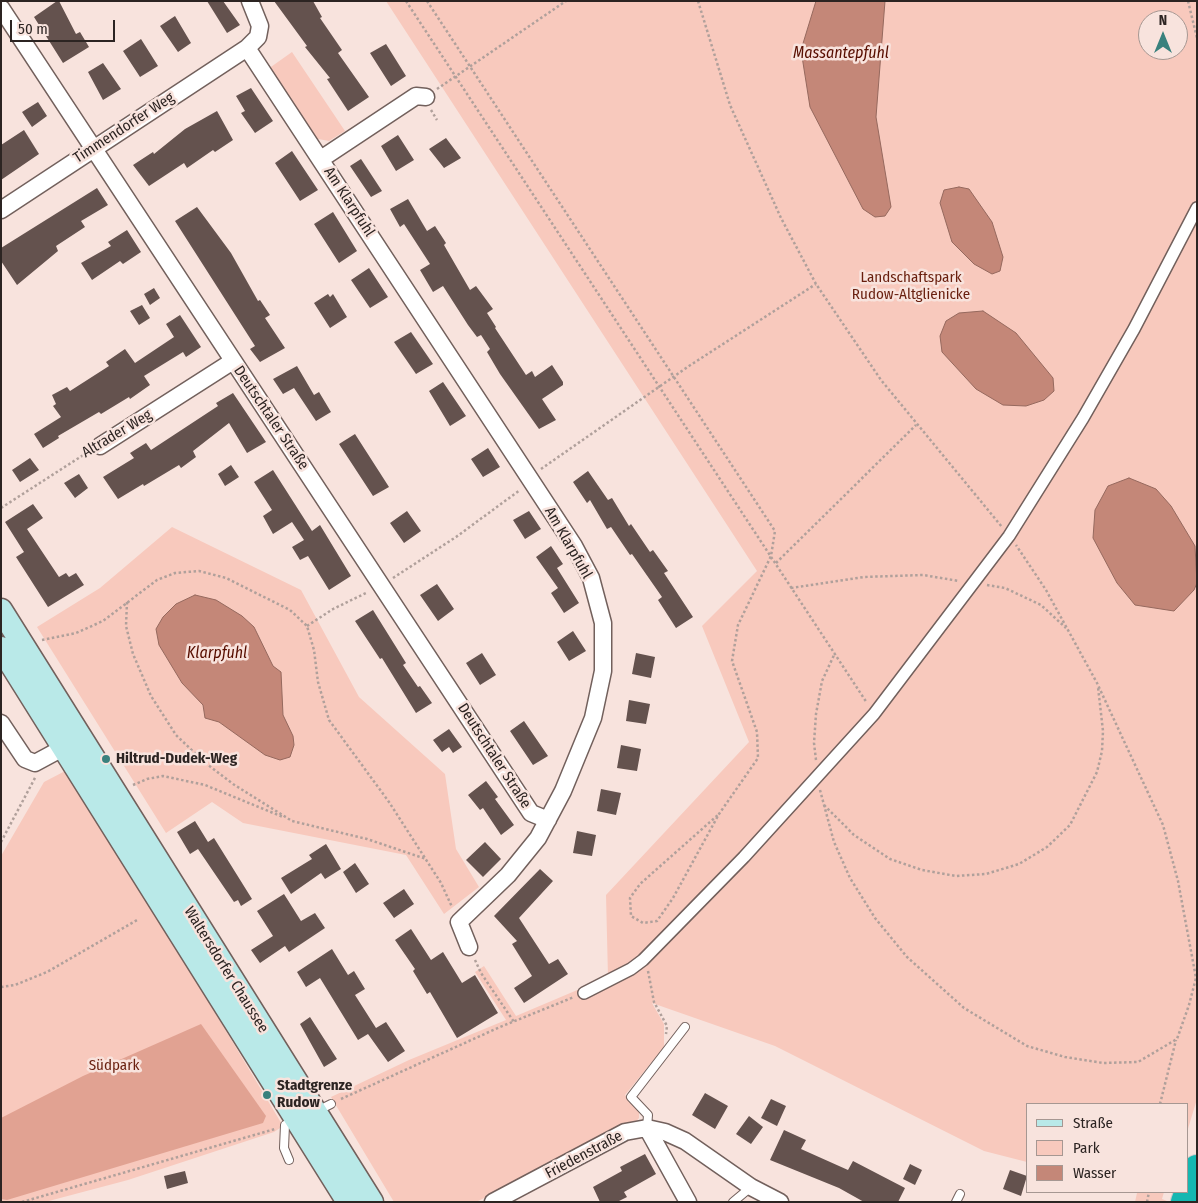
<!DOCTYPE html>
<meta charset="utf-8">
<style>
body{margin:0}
#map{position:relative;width:1198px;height:1203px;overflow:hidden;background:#f8e3dd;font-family:"Fira Sans Condensed",sans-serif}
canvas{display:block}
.frame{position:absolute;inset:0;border:2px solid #2c2422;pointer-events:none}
.legend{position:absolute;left:1026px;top:1103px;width:162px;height:90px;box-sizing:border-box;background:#f8e3dd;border:1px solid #a69792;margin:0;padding:6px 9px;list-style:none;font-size:15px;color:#2c2422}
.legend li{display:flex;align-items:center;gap:10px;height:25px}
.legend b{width:25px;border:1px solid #a69792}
.north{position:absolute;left:1138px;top:10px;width:50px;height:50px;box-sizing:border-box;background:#f8e3dd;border:1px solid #a69792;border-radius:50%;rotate:0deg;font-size:14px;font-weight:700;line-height:20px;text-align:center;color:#2c2422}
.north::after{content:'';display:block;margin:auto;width:18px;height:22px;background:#39817d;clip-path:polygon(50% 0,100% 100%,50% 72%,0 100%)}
.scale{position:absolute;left:10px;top:20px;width:105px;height:22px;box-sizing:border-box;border:2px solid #2c2422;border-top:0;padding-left:6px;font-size:15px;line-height:18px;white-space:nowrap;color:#2c2422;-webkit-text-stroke:4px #f8e3dd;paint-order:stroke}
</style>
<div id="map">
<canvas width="1198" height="1203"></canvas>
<div class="frame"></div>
<ul class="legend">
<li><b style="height:6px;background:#b9e9e8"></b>Straße</li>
<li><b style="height:14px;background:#f8c9bd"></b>Park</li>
<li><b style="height:14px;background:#c48778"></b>Wasser</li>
</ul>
<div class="north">N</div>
<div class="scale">50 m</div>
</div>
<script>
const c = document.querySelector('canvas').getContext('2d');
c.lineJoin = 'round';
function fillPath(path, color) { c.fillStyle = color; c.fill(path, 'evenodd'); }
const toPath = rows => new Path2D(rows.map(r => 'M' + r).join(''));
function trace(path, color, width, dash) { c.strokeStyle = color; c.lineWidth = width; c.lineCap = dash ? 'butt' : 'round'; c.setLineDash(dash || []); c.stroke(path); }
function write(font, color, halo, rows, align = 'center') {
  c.font = font + ' "Fira Sans Condensed",sans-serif'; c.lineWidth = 5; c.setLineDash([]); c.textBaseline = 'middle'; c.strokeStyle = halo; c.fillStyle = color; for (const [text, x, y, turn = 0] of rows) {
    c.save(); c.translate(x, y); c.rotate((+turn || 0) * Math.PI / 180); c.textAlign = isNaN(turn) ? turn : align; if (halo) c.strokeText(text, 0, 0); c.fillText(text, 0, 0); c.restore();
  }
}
fillPath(toPath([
 [386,1,1197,1,1197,1099,1187,1132,1187,1104,1027,1104,1027,1162,984,1151,775,1046,652,1003,664,1024,664,1047,625,1095,639,1110,639,1118,634,1124,476,1202,394,1202,331,1097,409,1060,506,1020,475,972,484,966,516,1016,608,977,606,895,749,742,702,626,757,571],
 [1148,20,1178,20,1178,50,1148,50],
 [292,52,345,131,329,141,313,138,268,69],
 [172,527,301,590,359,697,445,774,456,849,479,887,444,914,406,855,243,823,212,802,166,833,37,627,100,588],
 [69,769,283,1126,274,1132,128,1180,45,1202,1,1202,1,856,44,782],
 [1134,1192,1164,1192,1162,1199,1167,1201,1135,1202,1137,1193]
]), '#f8c9bd');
fillPath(toPath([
 [201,1024,266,1116,263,1123,7,1200,1,1199,1,1118,83,1076]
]), '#e1a292');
const water = toPath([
 [816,1,885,1,876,117,891,207,885,216,875,217,863,209,810,107,801,50,816,1],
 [959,187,969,189,992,222,1003,257,1000,271,992,274,974,264,952,242,940,203,944,190,959,187],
 [983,311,1016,333,1053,378,1054,391,1044,400,1026,406,1003,405,976,389,942,352,940,336,946,321,959,313,983,311],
 [1129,478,1156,489,1171,506,1195,546,1197,583,1194,590,1174,611,1135,605,1117,583,1093,538,1095,510,1108,486,1129,478],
 [195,595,216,600,242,616,254,627,273,666,281,672,283,715,293,736,294,745,290,757,280,760,265,755,219,722,205,718,203,705,182,683,159,645,156,629,163,617,176,604,195,595]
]);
fillPath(water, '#c48778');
trace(water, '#96695e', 1);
fillPath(toPath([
 [57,1,59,1,76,34,80,32,89,47,63,63,34,17],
 [207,1,223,1,240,25,227,33],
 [274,1,313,1,322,17,320,18,342,50,338,53,369,97,348,111,327,79,330,78,305,47,307,46],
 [175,16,191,43,178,52,160,26],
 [141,39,158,66,140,77,123,51],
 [386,44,406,76,391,86,370,53],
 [103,63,121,89,103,100,88,72],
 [251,88,273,121,255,133,241,113,245,111,236,96],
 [38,102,47,116,32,127,22,112],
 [217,111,233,140,215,152,213,150,187,168,184,163,149,186,133,165,153,152,154,154,185,129],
 [24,130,39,154,1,180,1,145],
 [398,135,414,160,396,171,381,146],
 [446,138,461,158,444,168,429,149],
 [292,151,318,190,300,201,275,163],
 [361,159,382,191,371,197,350,166],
 [97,188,108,205,81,221,85,227,56,246,58,251,17,285,1,261,1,248],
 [408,199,427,231,435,226,446,243,444,245,470,290,476,286,493,309,487,313,496,327,495,328,526,375,532,371,535,377,552,365,563,382,563,385,542,399,556,420,539,429,500,374,487,352,490,349,481,335,477,337,468,325,443,286,433,292,420,270,430,264,404,224,400,227,390,209],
 [197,207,231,253,258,301,260,300,270,315,265,318,285,348,260,362,250,349,255,346,175,221],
 [333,212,357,251,339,263,314,224],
 [127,230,141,252,123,264,120,261,92,280,81,263,111,246,108,242],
 [369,268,388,297,370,308,351,280],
 [154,288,160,298,150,305,144,294],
 [328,294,330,297,333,294,347,317,330,328,314,303],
 [142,305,150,318,139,325,130,311],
 [180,315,201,347,186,357,183,352,144,376,150,385,130,399,129,397,101,414,99,412,58,436,59,438,43,448,34,434,61,417,53,406,56,404,52,395,67,387,70,391,109,366,106,362,125,349,135,363,174,337,166,324],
 [411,332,433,364,416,374,394,342],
 [297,366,314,395,319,392,331,412,316,421,294,388,283,394,273,379],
 [443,382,466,416,450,426,429,391],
 [233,393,266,442,247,453,229,423,193,451,196,457,181,468,179,465,144,486,143,484,118,499,103,477,134,458,130,453,146,443,151,450,218,406,216,403],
 [355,434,389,487,373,496,339,444],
 [488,448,500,467,483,477,471,459],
 [30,458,39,470,20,482,12,470],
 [231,465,239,477,225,486,218,474],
 [273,470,312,531,320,525,351,576,329,590,308,556,300,560,292,547,304,540,292,522,273,534,263,516,272,510,254,482],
 [588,471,608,500,612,498,629,526,631,524,650,552,653,550,668,571,664,573,693,617,676,628,658,600,662,597,632,554,630,555,611,527,607,529,590,500,587,503,573,482],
 [79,474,88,488,75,498,64,483],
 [33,504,43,518,27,529,59,577,66,573,69,577,76,573,84,585,48,607,16,557,24,552,5,522],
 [407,511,421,531,404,543,390,523],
 [529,511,541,529,525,539,513,520],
 [551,546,563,564,557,568,579,603,564,613,551,593,558,588,536,557],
 [437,584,454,609,438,621,420,595],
 [373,610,406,663,403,665,418,687,420,686,432,703,416,713,382,658,380,659,355,621],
 [573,631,586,651,569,661,557,642],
 [482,653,496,675,480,685,466,663],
 [636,653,655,657,651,678,632,674],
 [629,700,650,704,646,724,626,721],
 [524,721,548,756,533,765,510,731],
 [449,729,462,747,453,753,449,747,442,752,433,740],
 [621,745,641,749,637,771,617,768],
 [486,781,498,797,495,799,514,825,501,835,483,808,480,810,468,795],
 [601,789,621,793,616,815,597,811],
 [195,821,208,842,214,838,252,899,241,906,238,900,234,902,198,849,190,854,177,832],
 [577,831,596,835,592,856,573,853],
 [485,842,501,859,483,877,466,860],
 [326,844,341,869,325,879,321,873,291,894,281,878,312,859,309,855],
 [355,863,369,884,356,893,343,872],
 [540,869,553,881,519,918,549,964,558,959,568,974,524,1003,514,988,532,976,512,944,517,941,494,916],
 [404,889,414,904,394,918,383,903],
 [284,894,301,921,315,913,325,928,289,952,285,946,260,963,251,950,273,936,257,911],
 [411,929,431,960,443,952,462,983,475,975,498,1013,457,1038,430,992,427,994,413,971,415,969,395,940],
 [332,949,348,975,354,971,365,989,355,995,376,1028,386,1022,405,1051,388,1062,368,1034,358,1040,320,978,306,987,297,972],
 [310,1017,337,1059,324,1067,300,1024],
 [705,1093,728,1106,715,1129,692,1115],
 [771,1099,786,1106,777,1126,761,1118],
 [749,1116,763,1127,751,1144,736,1134],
 [784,1130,806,1140,801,1149,848,1170,853,1161,905,1188,898,1202,864,1202,839,1188,770,1160],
 [645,1154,656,1174,624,1192,627,1197,617,1202,600,1202,593,1187,622,1171,620,1167],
 [910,1164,922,1170,915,1185,903,1179],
 [1010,1170,1027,1176,1021,1196,1003,1189],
 [185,1171,188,1183,167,1189,164,1176]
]), '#64524e');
const service = toPath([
 [317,1111,331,1104],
 [647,1128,648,1115,631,1097,685,1027],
 [289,1160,284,1148,285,1125,294,1121],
 [733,1202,751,1187],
 [956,1202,960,1194]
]);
const pedestrian = toPath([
 [584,993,631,969,643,960,744,857,874,714,1009,536,1083,418,1134,329,1197,208]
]);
const minor = toPath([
 [1,8,531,813,548,820],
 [247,48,574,546,591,578,603,623,603,671,593,718,563,791,538,838,508,875,459,922,469,947],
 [321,159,416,96,426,97],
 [1,210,247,48,258,37,260,26,250,1],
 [100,446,233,361],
 [1,723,25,759,35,763,74,742],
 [647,1128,688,1202],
 [493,1202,625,1132,647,1128,665,1132,685,1141,751,1187,780,1202]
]);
const secondary = toPath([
 [1,610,372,1202],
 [1,648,348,1202]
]);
const motorway = toPath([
 [1185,1202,1197,1169]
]);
trace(service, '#72605c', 10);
trace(pedestrian, '#72605c', 14);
trace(minor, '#72605c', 19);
trace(secondary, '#72605c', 25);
trace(motorway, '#cccaca', 30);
trace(toPath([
 [406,1,867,703],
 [427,1,775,531,771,556,738,625,732,661,757,732,758,758,719,814,673,898,657,921,643,923,631,916,630,898,640,884,719,814],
 [698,1,730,105,781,218,816,284,881,380,1002,527],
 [1188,1,1197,38],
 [437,89,566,1],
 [431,110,437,120],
 [541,469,689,366,816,284],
 [1,508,88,452],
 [776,563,916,425],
 [393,578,456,537,520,490],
 [987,585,1005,588,1041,605,1066,628],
 [791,588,864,577,923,575,959,581],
 [127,602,126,626,133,654,151,696,176,735,203,761,233,784,292,821,367,839,426,859],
 [307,626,333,609,368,592],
 [42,640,76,633,103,621,157,580,175,573,199,571,226,578,290,610,307,626,314,650,318,682,329,720,389,802,441,883,452,907],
 [816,760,814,743,816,714,822,681,835,653],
 [133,785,147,779,163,776,205,785,283,817],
 [820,790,834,842,850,878,875,918,907,957,964,1008,1027,1046,1065,1057,1103,1063,1138,1062,1177,1039,1189,1005,1196,978,1178,881,1163,825,1097,683,1046,590,1016,545],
 [824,805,854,835,890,859,922,870,956,876,986,874,1019,864,1047,847,1070,825,1097,772,1102,751,1103,731,1098,687],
 [1,842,36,776],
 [475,960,481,973,514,1022],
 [648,971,654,1002,667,1026,666,1034],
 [1,987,15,985,47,972,137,920],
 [341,1099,500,1027,574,997],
 [1160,1104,1176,1040],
 [22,1202,275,1129],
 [1147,1202,1149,1192]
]), '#b0a09b', 2.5, [2.5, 2.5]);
trace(service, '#fff', 8);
trace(pedestrian, '#fff', 11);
trace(minor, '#fff', 16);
trace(secondary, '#b9e9e8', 22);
trace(motorway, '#15b7b1', 28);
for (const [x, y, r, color] of [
 [106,759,5,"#39817d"],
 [267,1095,5,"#39817d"]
]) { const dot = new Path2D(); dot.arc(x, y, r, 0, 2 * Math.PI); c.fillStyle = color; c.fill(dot); trace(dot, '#f8e3dd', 2); }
write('15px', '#2c2422', '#f8e3dd', [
 ["Timmendorfer Weg",124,128,-33],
 ["Am Klarpfuhl",349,202,57],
 ["Deutschtaler Straße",271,418,56],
 ["Altrader Weg",117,434,-31],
 ["Am Klarpfuhl",568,543,60],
 ["Deutschtaler Straße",494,756,57],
 ["Waltersdorfer Chaussee",226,970,58],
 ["Friedenstraße",584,1155,-28]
]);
write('15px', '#691f0e', '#f8e3dd', [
 ["Landschaftspark",911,278],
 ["Rudow-Altglienicke",911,295],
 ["Südpark",114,1066]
]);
write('bold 15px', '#2c2422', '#f8e3dd', [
 ["Hiltrud-Dudek-Weg",116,759],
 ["Stadtgrenze",277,1086],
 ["Rudow",277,1103]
], 'left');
write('italic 16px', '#580e00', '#f8e3dd', [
 ["Massantepfuhl",841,54],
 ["Klarpfuhl",217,654]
]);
</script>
